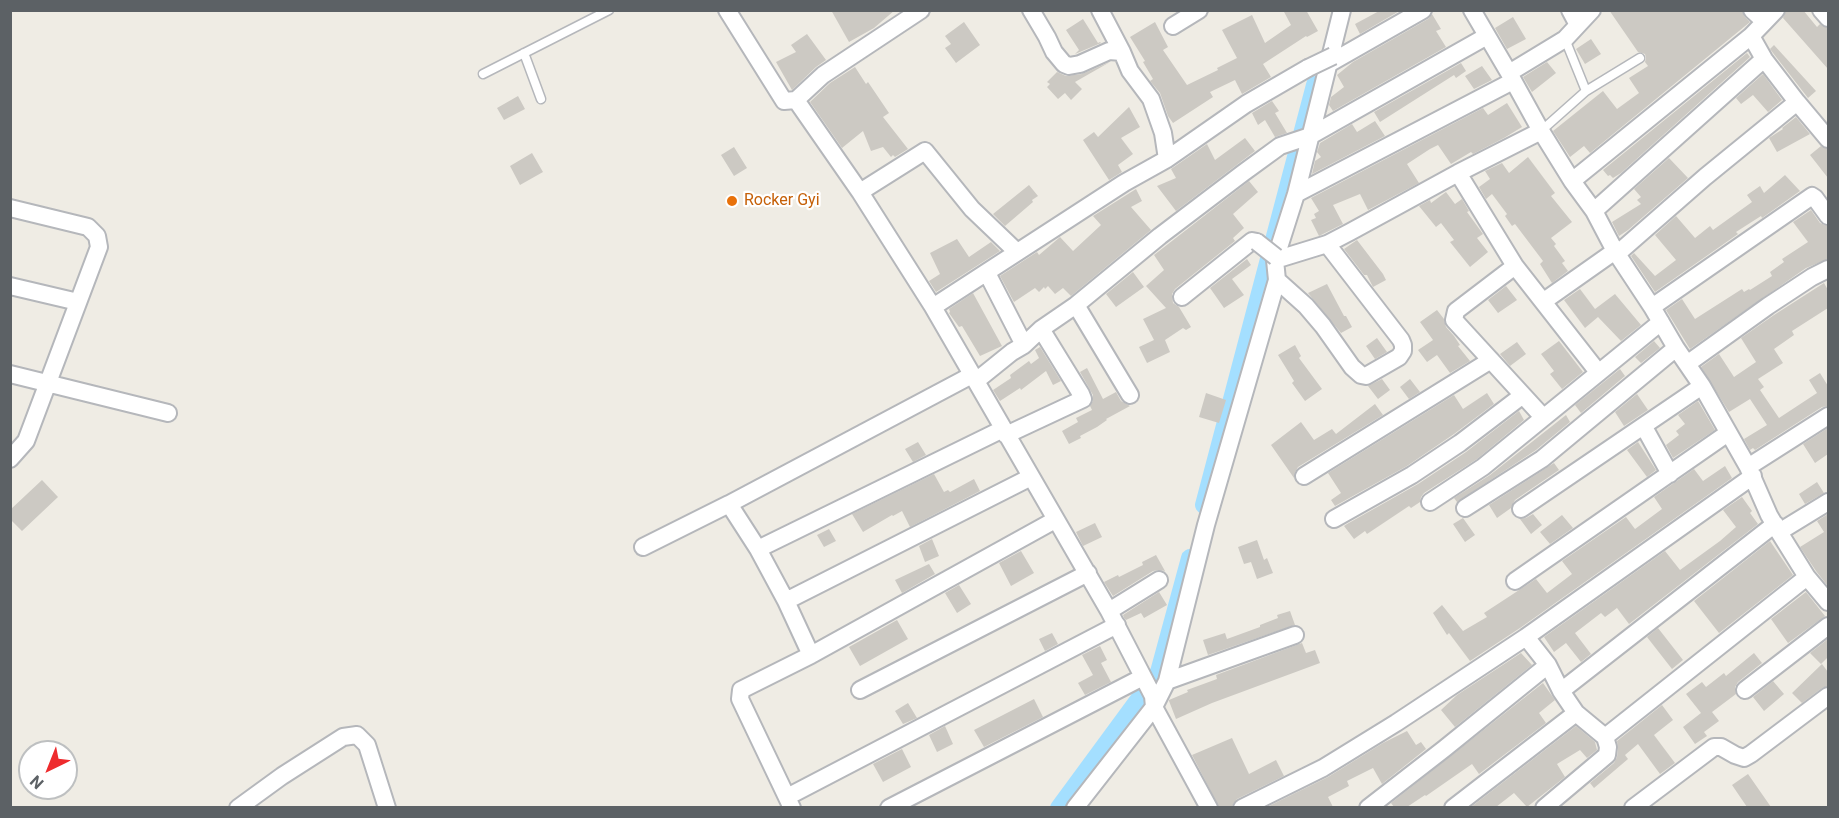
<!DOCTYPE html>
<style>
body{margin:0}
#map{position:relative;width:1839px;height:818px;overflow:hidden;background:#efece4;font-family:Roboto,sans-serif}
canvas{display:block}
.frame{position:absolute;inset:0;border:12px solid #5c6165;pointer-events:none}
.north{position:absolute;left:18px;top:740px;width:60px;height:60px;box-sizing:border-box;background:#fff;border:2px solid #bec0c1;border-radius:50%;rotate:223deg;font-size:16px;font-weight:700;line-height:24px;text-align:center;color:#5c6165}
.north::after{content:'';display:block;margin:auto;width:21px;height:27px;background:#ee2b2d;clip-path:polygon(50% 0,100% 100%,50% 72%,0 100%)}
</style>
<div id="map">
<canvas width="1839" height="818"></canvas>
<div class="frame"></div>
<div class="north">N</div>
</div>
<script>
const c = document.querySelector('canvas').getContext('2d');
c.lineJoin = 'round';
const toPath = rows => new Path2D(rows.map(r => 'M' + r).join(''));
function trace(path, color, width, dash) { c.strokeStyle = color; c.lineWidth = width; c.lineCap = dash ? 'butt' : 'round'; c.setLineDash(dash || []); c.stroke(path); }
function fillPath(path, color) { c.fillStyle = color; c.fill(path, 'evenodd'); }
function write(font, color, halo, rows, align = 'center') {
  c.font = font + ' Roboto,sans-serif'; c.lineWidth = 4.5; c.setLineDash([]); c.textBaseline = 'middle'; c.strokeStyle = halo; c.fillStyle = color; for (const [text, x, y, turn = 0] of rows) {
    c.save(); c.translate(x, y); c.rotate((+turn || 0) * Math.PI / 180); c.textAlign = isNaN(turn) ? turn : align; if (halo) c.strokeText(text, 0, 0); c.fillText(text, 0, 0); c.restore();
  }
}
trace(toPath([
 [1204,505,1315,85],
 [1059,808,1159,672,1190,558]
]), '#a4dfff', 18);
fillPath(toPath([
 [831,10,895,10,874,28,849,42],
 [1283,10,1306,10,1318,31,1307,37,1306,36,1263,64,1271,77,1242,94,1235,80,1210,92,1213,97,1173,123,1168,116,1160,93,1150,81,1153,79,1143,62,1145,61,1130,37,1155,22,1168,47,1163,50,1187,85,1218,70,1217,68,1237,58,1222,30,1252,15,1265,43,1291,25],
 [1381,10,1401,10,1360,34,1355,24],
 [1609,10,1742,10,1745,17,1750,22,1590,153,1584,146,1570,157,1553,131,1603,91,1617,109,1639,93,1629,78,1648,66,1645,62,1646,58,1645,54,1638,52],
 [1786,10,1803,10,1817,27,1820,24,1828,28,1828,69,1783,18],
 [1432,14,1441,29,1436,31,1446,47,1333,111,1329,105,1331,97,1344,87,1337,75,1353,62,1428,19],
 [1513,17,1526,39,1507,49,1495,28],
 [1083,19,1098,43,1100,42,1101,43,1075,54,1079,50,1066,30],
 [964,22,980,45,956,63,945,48,951,44,945,36],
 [807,34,826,60,816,67,792,90,776,62,796,52,791,45],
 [1591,39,1601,54,1585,64,1576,49],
 [1774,45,1816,91,1808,98,1773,53,1770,49],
 [1747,53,1750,57,1621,173,1613,178,1610,175,1608,176,1603,170],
 [1110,62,1075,82,1082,89,1071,100,1065,93,1058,99,1047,87,1050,84,1047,82,1057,72,1066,76,1082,74],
 [1547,62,1556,73,1532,92,1523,77],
 [1461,63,1466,71,1456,78,1454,75,1380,122,1374,112],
 [1482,66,1492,80,1474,89,1465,76],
 [855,67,866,84,868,82,889,113,883,117,908,149,895,157,893,155,891,157,883,147,871,151,863,131,842,148,810,102,830,83],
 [1763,74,1782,100,1768,112,1753,95,1741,104,1736,98],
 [518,96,525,109,504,120,497,108],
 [1272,101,1279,111,1275,113,1287,133,1275,137,1265,120,1258,125,1252,113],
 [1507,103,1522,127,1504,138,1473,154,1471,152,1451,164,1438,145,1430,149,1407,164,1419,183,1368,210,1360,194,1333,205,1343,224,1319,236,1311,220,1316,218,1314,214,1319,211,1311,198,1483,108,1488,115],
 [1129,107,1140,127,1121,138,1133,154,1118,165,1122,172,1109,180,1083,140,1094,132,1098,137],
 [1796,117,1810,134,1777,152,1769,138,1783,129,1782,128],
 [1375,121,1385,136,1312,174,1315,161,1321,157,1317,152,1320,143,1352,124,1357,132],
 [1245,138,1255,151,1176,211,1157,186,1176,178,1171,169,1207,144,1215,160],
 [1821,146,1828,149,1828,178,1810,155],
 [734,147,747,168,734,176,721,155],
 [532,153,543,172,520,185,510,166],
 [1528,157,1555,193,1551,196,1572,222,1551,238,1556,244,1554,246,1565,261,1562,263,1568,271,1552,283,1540,264,1543,261,1515,224,1512,226,1505,216,1507,214,1492,194,1486,199,1479,187,1490,179,1485,171,1502,163,1509,173],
 [1669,158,1688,178,1628,230,1619,236,1612,222,1641,204,1637,200,1641,197,1634,189],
 [1785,175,1800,191,1762,218,1761,216,1736,232,1738,234,1655,292,1631,256,1634,253,1655,276,1676,260,1655,235,1676,216,1695,238,1710,226,1713,230,1752,202,1747,195,1760,186,1764,193],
 [1249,181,1258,192,1233,214,1244,228,1233,238,1235,241,1175,289,1172,294,1173,303,1179,307,1191,327,1186,330,1183,328,1165,340,1170,352,1147,363,1139,347,1154,340,1143,319,1166,308,1146,286,1164,270,1154,255],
 [1029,185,1038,196,1032,200,1033,202,1005,226,993,214],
 [1136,189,1142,201,1131,207,1151,230,1071,296,1063,288,1055,294,1048,286,1045,289,1044,287,1039,292,1035,288,1014,302,1000,276,1037,252,1039,255,1060,237,1073,251,1101,225,1093,216],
 [1446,192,1455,204,1462,199,1469,211,1467,212,1483,234,1477,238,1488,252,1470,267,1450,242,1454,240,1441,223,1436,227,1419,206,1430,200,1431,203],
 [1811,210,1820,223,1828,226,1828,259,1806,268,1690,349,1666,310,1682,299,1695,319,1742,289,1744,292,1749,289,1750,290,1772,276,1770,272,1784,262,1782,259,1808,242,1793,222],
 [957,239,969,257,991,242,1000,251,936,292,929,281,940,274,930,253],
 [1357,240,1383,274,1386,280,1373,287,1367,275,1364,275,1344,249],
 [1247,259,1251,265,1232,279,1244,295,1224,308,1210,288],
 [1133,272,1144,287,1116,307,1106,294],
 [1824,283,1828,290,1828,308,1792,331,1794,335,1774,349,1783,363,1758,379,1764,387,1760,390,1779,418,1817,393,1809,380,1820,373,1828,386,1828,406,1822,407,1755,450,1753,448,1750,450,1744,439,1767,425,1750,399,1729,412,1701,367,1719,354,1734,377,1756,362,1741,338,1774,315],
 [1327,284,1344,316,1346,316,1352,327,1341,333,1308,293],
 [1506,286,1517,300,1498,313,1488,300],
 [1580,289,1595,309,1615,294,1641,325,1621,341,1598,317,1585,328,1564,300],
 [973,293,1002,346,980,356,962,326,959,327,949,313,950,312,949,309],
 [1437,310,1444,319,1446,327,1454,336,1460,345,1458,346,1470,361,1450,373,1437,355,1427,362,1418,350,1433,340,1420,322],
 [1377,338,1387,352,1375,359,1366,346],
 [1559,341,1583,372,1562,389,1550,374,1554,371,1541,354],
 [1654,341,1660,348,1641,363,1635,357],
 [1517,342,1526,354,1510,366,1500,354],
 [1295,345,1301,356,1299,358,1322,389,1305,401,1292,383,1294,381,1278,355],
 [1040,347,1061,381,1053,385,1046,371,1021,390,1020,388,1000,401,993,390,1011,378,1010,375,1029,361,1031,364,1039,358,1035,350],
 [1087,368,1103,399,1116,392,1121,401,1130,406,1106,419,1107,420,1097,427,1080,436,1081,438,1069,444,1062,431,1078,422,1076,418,1092,410,1090,406,1093,401,1093,395,1080,372],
 [1620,369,1625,376,1581,413,1575,405],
 [1382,379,1390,390,1378,399,1368,386],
 [1410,379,1420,392,1409,399,1400,387],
 [1206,393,1226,400,1219,423,1199,417],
 [1487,393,1494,404,1454,434,1407,466,1335,506,1331,500,1341,493,1328,473,1454,395,1463,409],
 [1637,394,1648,410,1624,426,1615,412],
 [1698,401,1715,430,1673,458,1666,445,1679,435,1676,431,1685,424,1678,415],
 [1375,404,1383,415,1298,467,1295,472,1294,478,1271,445,1301,422,1314,440,1332,429,1336,434],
 [1519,411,1524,420,1477,459,1424,493,1421,497,1420,502,1411,508,1409,506,1367,534,1365,531,1354,539,1344,526,1347,524,1418,484,1466,452],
 [1566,415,1570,422,1536,450,1457,502,1454,498,1490,475],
 [1828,428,1828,454,1815,463,1803,444],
 [918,442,926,455,913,462,905,449],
 [1638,442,1656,470,1647,477,1627,450],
 [1554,463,1559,470,1515,500,1511,508,1497,518,1489,505],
 [1725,466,1732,478,1520,628,1470,661,1449,633,1447,635,1433,613,1442,605,1463,631,1487,617,1484,613,1536,579,1547,593,1572,574,1562,561,1626,517,1635,529,1662,509,1654,497,1694,469,1703,481],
 [934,474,944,492,948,490,950,492,974,479,980,491,910,527,902,511,893,516,892,515,863,532,852,514],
 [42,480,58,497,22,531,10,519,10,510],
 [1817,482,1824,493,1805,504,1799,494],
 [1742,497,1752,511,1750,513,1758,524,1629,624,1617,608,1605,617,1601,613,1575,633,1591,654,1581,662,1566,643,1554,652,1544,637,1665,551,1680,570,1720,541,1736,527,1723,510],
 [1533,514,1542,525,1531,534,1520,519,1526,518],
 [1828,514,1828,584,1827,585,1816,571,1800,547,1824,532,1817,521],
 [1562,515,1573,528,1550,544,1540,532],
 [1463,518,1475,535,1465,542,1453,524],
 [1095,523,1102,537,1083,546,1076,532],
 [829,529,836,541,824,547,817,535],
 [932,539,939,556,925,562,919,546],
 [1257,540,1264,560,1267,558,1273,573,1257,579,1251,562,1244,564,1238,547],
 [1770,541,1793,575,1719,633,1694,601],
 [1021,551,1034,573,1011,586,999,563],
 [1156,555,1165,571,1159,570,1153,571,1113,596,1104,582,1118,575,1119,577,1143,565,1142,562],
 [929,564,935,574,902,593,895,580],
 [959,585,971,604,957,613,945,593],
 [1159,592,1167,605,1144,618,1141,613,1126,620,1124,618,1123,615],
 [1806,592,1825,616,1788,643,1771,619],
 [1290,611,1295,625,1208,655,1203,640,1225,633,1227,639,1260,627,1260,625,1278,618,1277,615],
 [897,620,908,639,860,666,849,647],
 [1658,628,1683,660,1672,669,1647,637],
 [1052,633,1058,644,1045,651,1039,639],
 [1828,639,1828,657,1821,664,1810,653],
 [1302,643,1306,653,1315,650,1320,663,1212,703,1176,719,1169,701,1169,700,1188,692,1187,690,1217,679,1216,675],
 [1100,646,1107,660,1101,663,1111,682,1085,695,1078,683,1093,675,1082,655],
 [1521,653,1532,665,1455,727,1441,710,1457,695],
 [1754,653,1762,663,1738,682,1735,687,1736,694,1712,712,1719,721,1704,732,1707,736,1695,744,1683,727,1701,713,1686,694,1702,682,1706,687,1724,673,1726,676],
 [1822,664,1828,672,1828,686,1822,688,1802,703,1792,693],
 [1773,681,1784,694,1764,711,1753,697],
 [1543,683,1555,700,1539,713,1546,723,1479,774,1472,764,1426,796,1425,795,1407,807,1394,807,1391,803],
 [1034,699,1043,717,984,747,974,730],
 [908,703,917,718,903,724,895,711],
 [1662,705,1673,720,1654,735,1675,763,1660,774,1638,744,1625,755,1628,759,1594,788,1590,783,1614,763,1617,757,1618,748,1617,741],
 [945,726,953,744,937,752,929,735],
 [1576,726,1595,742,1597,750,1587,758,1580,750,1557,764,1565,777,1527,807,1514,793,1496,807,1471,807],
 [1407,731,1416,745,1421,742,1426,749,1382,784,1373,768,1347,781,1349,786,1328,797,1333,807,1267,807,1328,777,1383,743],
 [1232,738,1249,774,1276,760,1284,776,1237,799,1232,806,1219,807,1192,755],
 [902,749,911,767,883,782,873,764],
 [1748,774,1771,807,1747,807,1732,785]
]), '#ccc9c3');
const service = toPath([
 [524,53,541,99],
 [483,74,609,10],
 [1586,91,1640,58],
 [1541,131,1586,91,1565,39]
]);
const minor = toPath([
 [727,10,784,101,796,100,823,75,921,10],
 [1031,10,1047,37,1054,52,1064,64,1069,66,1080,64,1109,51,1122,52,1130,71,1151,99,1163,133,1167,159],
 [1100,10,1122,52],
 [1472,10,1509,73,1541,131,1572,181,1594,211,1615,251,1652,307,1676,348,1702,386,1748,467,1769,515,1779,532,1807,577,1828,602],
 [1570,10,1578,25],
 [1752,10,1764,21],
 [1821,10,1828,18],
 [1173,26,1199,10],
 [1333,57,1330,63,1423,10],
 [1509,73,1565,39,1592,10],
 [796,100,860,192,933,307,1109,611,1153,696,1154,707,1209,808],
 [1797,102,1828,139],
 [1458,173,1515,266,1598,372],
 [1572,181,1751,36,1776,10],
 [860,192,925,151,972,209,1017,252],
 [1296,194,1513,81],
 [10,208,88,227,97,236,99,247,26,441,10,459],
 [1594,211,1764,59],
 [1617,254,1705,177,1797,102,1764,59,1751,36],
 [1275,260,1327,244,1350,232,1458,173,1541,131],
 [1515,266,1456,311,1454,320,1543,417],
 [987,273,1024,345],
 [1277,280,1306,306,1323,326,1352,367,1361,375,1366,376,1399,357,1403,351,1403,345,1401,340,1327,244],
 [10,286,78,302],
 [1182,297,1252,241,1257,242],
 [1544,301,1615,251],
 [1076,305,1130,395],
 [933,307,1124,183,1167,159,1246,104,1308,68],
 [1652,307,1812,196,1815,198,1828,216],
 [1687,364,1768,306,1812,277,1828,269],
 [10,374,168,413],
 [976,381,1012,352,1024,345,1041,329,1076,305,1160,236,1243,173,1280,146,1310,136,1487,36],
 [1644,427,1670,474],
 [1006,435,1083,399,1081,394,1041,329],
 [1748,467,1828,416],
 [1304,476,1491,360],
 [1430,502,1483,467,1661,322],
 [1465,508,1542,459,1676,348],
 [1521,509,1702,386],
 [1334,519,1412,475,1460,443,1523,395],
 [1779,532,1828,502],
 [643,547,729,504],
 [758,549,1003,429],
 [1515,581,1728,433],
 [786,601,1031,477],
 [1109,611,1159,580],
 [811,655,786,601,758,549,729,504,972,375],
 [1167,681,1295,635],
 [860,690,1088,573],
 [1745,690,1828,626],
 [1561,691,1775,524],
 [1576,713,1561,691,1548,665,1526,637,1753,476],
 [787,797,1117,625],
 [238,808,282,776,343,737,357,735,367,745,387,808],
 [792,808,740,699,741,690,811,655,1055,520],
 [889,808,1143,677],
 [1075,808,1154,707,1167,681,1206,525,1277,280,1275,260,1296,194,1342,10],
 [1242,808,1323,768,1396,723,1526,637],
 [1368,808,1444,749,1548,665],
 [1453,808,1576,713,1605,737,1807,577],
 [1544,808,1607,755,1608,747,1605,737],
 [1633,808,1714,747,1721,747,1735,755,1744,758,1751,754,1828,696]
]);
trace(service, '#b5b7bb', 11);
trace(minor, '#b5b7bb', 20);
trace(service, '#fff', 8);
trace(minor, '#fff', 16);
const minorBridge = toPath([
 [1308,68,1333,56],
 [1257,242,1276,257]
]);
trace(minorBridge, '#b5b7bb', 20, []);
trace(minorBridge, '#fff', 16);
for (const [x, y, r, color] of [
 [732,201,6,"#e8710a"]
]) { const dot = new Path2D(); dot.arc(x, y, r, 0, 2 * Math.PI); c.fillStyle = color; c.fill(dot); trace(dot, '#fff', 2); }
write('16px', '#c56008', '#fff', [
 ["Rocker Gyi",744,201]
], 'left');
</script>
